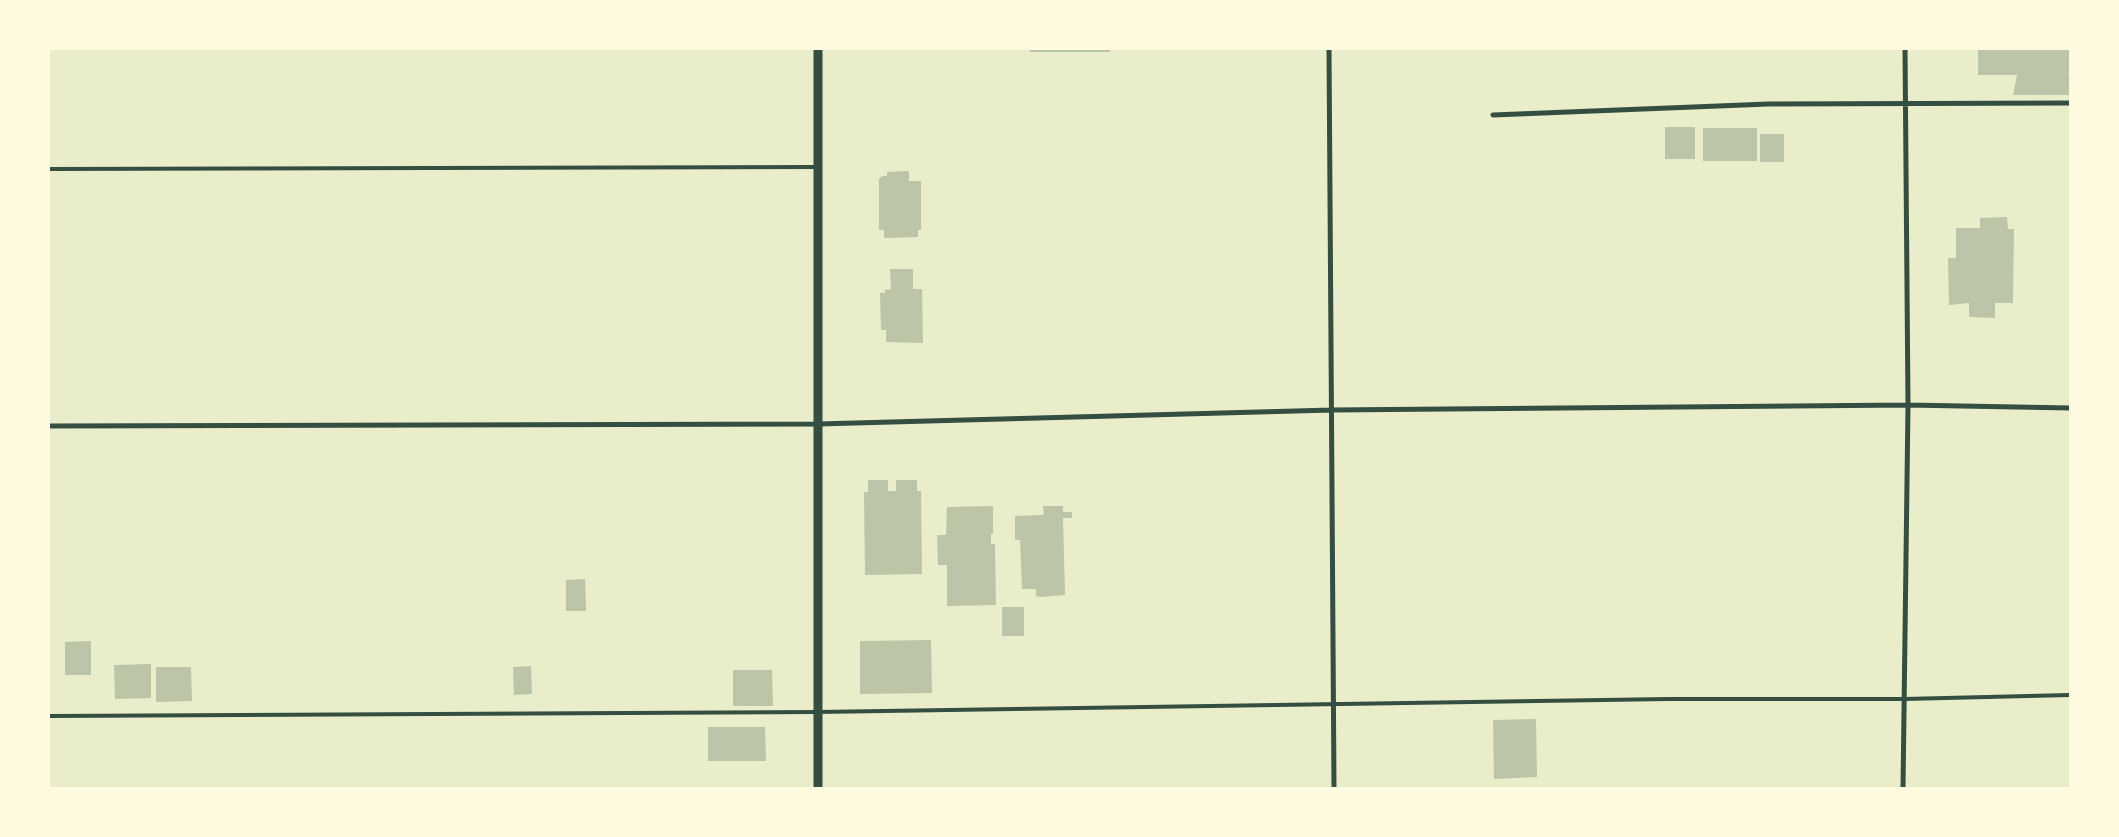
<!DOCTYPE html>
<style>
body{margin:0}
#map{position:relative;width:2119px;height:837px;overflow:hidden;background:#e9edc9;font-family:Rubik,sans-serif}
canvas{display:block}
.frame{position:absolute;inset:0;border:50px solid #fefae0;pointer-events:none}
</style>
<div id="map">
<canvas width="2119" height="837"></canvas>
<div class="frame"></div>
</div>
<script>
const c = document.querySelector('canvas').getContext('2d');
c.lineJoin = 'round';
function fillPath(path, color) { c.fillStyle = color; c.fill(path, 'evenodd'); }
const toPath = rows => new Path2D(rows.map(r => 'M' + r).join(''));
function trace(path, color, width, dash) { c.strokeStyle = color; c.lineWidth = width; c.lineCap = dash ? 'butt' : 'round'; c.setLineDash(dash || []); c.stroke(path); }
fillPath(toPath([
 [1030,49,1110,49,1110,52,1030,52],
 [1978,49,2070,49,2070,73,2067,73,2070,75,2070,95,2013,95,2017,75,1978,75],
 [1665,127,1695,127,1695,159,1665,159],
 [1703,128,1757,128,1757,161,1703,161],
 [1760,134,1784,134,1784,162,1760,162],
 [909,171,909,181,921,181,921,230,918,230,918,237,884,238,884,230,879,230,879,179,882,176,887,176,887,172],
 [2007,217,2008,229,2014,229,2013,303,1995,303,1995,318,1969,317,1969,303,1949,305,1948,258,1956,258,1956,228,1980,228,1980,218],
 [890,269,913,269,913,289,922,289,923,343,886,342,886,330,881,330,880,293,885,293,885,290,891,289],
 [868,480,888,480,888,491,896,491,896,480,917,480,917,491,921,491,922,574,865,575,864,492,868,492],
 [993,506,993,534,991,534,991,544,995,544,996,605,947,606,947,565,938,565,937,535,946,535,947,507],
 [1043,506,1063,506,1063,512,1072,512,1072,518,1063,518,1065,595,1041,597,1036,596,1036,589,1022,589,1020,540,1015,540,1015,516,1041,515,1044,514],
 [585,579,586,611,566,611,566,580],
 [1002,607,1024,607,1024,636,1002,636],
 [931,640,932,693,860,694,860,641],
 [91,641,91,675,65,675,65,642],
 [151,664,151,698,115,699,114,665],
 [531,666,532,694,514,695,513,667],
 [156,667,191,667,192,701,156,702],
 [733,670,772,670,773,706,733,706],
 [1536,719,1537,777,1494,779,1493,720],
 [708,727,765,727,766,761,708,761]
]), '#bcc5a7');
trace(toPath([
 [49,169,816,167],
 [49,716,818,712,1668,699,1904,699,2070,695]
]), '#344e41', 4);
trace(toPath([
 [1329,49,1334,788],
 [1493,115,1768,104,2070,103],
 [49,426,818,424,1332,410,1908,405,2070,408],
 [1903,788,1908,405,1905,49]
]), '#344e41', 5);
trace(toPath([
 [818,49,818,788]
]), '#344e41', 9);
</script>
